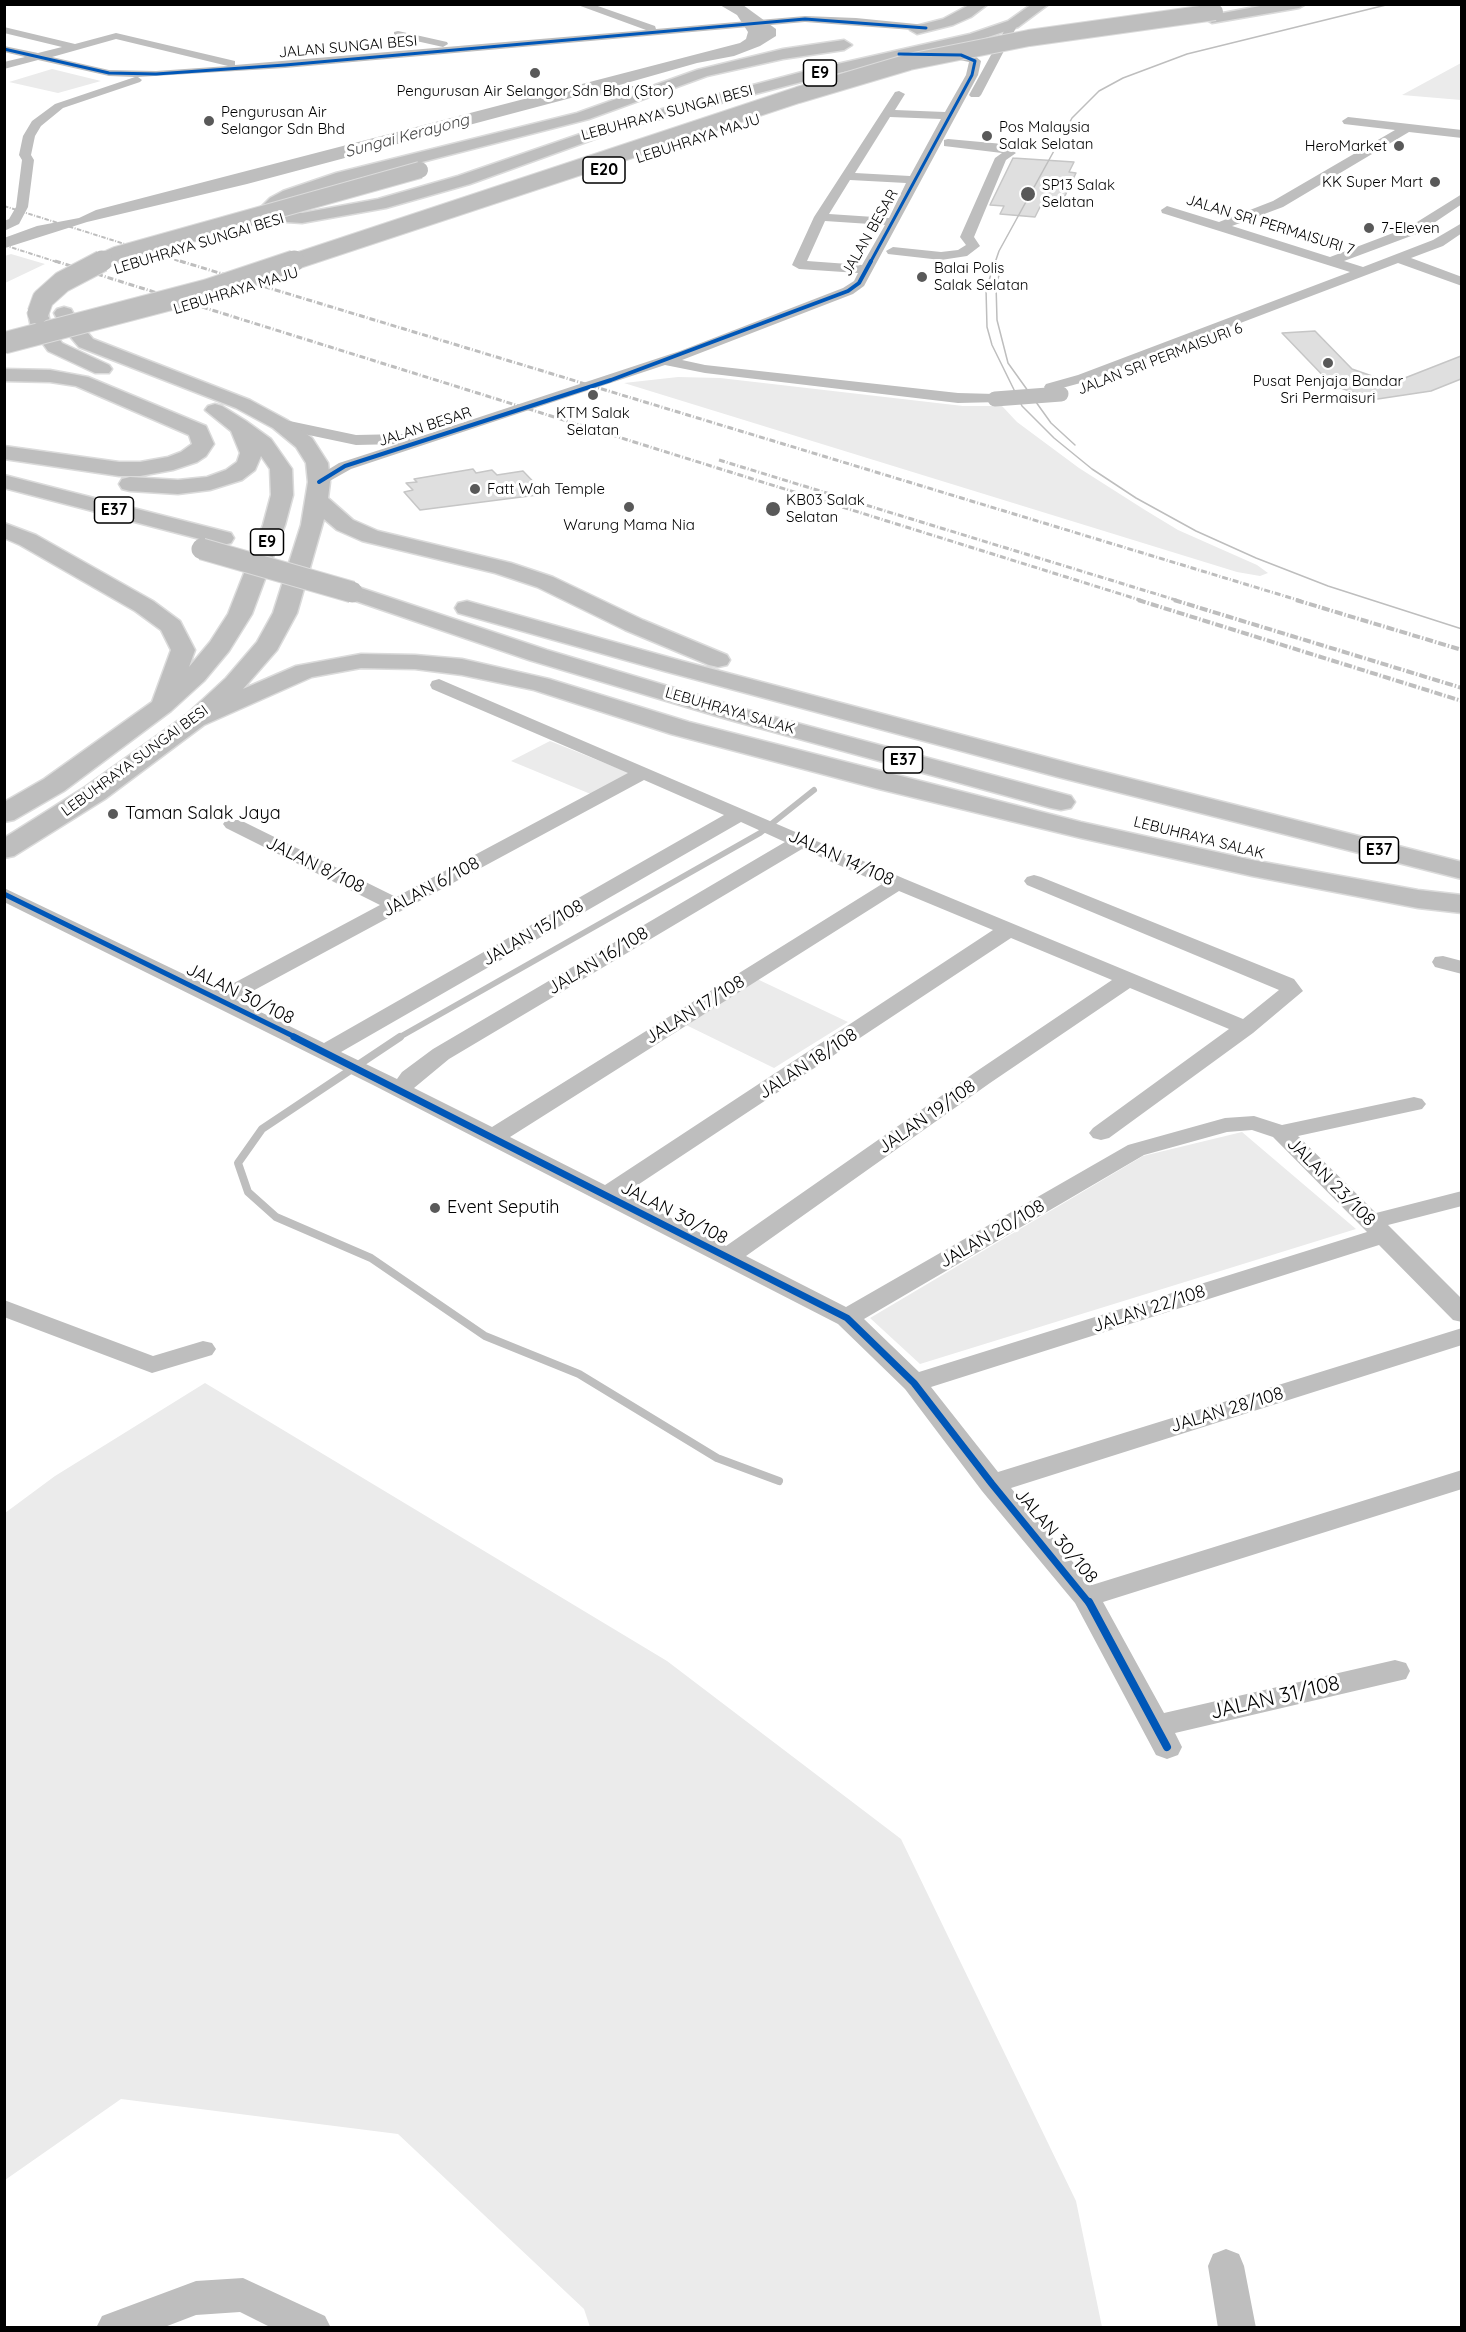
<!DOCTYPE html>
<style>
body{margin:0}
#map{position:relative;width:1466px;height:2332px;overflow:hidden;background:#fff;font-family:Quicksand,sans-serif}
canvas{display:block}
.frame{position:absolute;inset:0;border:6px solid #000;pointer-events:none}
</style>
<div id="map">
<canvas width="1466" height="2332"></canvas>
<div class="frame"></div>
</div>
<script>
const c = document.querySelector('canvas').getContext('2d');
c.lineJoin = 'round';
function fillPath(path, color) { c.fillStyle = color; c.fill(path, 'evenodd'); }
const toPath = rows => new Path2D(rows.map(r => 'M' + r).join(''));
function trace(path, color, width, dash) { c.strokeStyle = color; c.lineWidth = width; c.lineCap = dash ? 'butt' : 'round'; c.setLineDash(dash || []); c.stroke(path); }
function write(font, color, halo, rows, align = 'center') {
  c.font = font + ' Quicksand,sans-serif'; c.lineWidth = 6; c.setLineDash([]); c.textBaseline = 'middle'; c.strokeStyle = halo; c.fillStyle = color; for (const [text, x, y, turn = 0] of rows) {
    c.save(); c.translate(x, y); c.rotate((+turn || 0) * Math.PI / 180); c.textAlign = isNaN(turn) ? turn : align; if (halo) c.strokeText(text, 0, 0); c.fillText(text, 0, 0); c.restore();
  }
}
fillPath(toPath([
 [1461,63,1461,100,1402,95],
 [52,69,101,81,58,93,9,82],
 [11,254,45,264,5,283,5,256],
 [678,377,720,378,963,406,1002,406,1017,422,1079,468,1145,510,1178,530,1257,565,1268,573,1260,576,1237,572,624,383],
 [550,741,632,774,593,795,511,761],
 [757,979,848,1022,774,1068,684,1024],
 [1242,1132,1356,1229,920,1364,870,1318,1143,1156],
 [205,1383,667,1661,901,1839,1076,2201,1102,2327,590,2327,584,2309,398,2134,121,2099,5,2180,5,1513,55,1476]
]), '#ebebeb');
fillPath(toPath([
 [720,5,743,5,776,29,776,36,760,46,734,56,697,63,616,86,658,86,638,94,582,95,247,184,87,222,5,248,4,238,37,226,79,218,96,210,740,43,746,39,748,32,737,15]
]), '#bebebe');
trace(toPath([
 [398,1038,760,833,814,790]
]), '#bebebe', 6);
trace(toPath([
 [400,1037,262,1129,238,1163,248,1192,276,1217,371,1258,485,1336,579,1374,717,1458,779,1481]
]), '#bebebe', 8);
const building = toPath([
 [1013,158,1074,162,1069,172,1076,173,1062,202,1043,201,1035,217,1000,214,1004,206,990,205,1013,158],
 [1315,331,1352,369,1392,383,1461,356,1461,379,1431,391,1371,400,1369,393,1361,395,1332,385,1282,333,1315,331],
 [473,469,476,473,492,470,497,475,523,471,545,494,420,510,404,492,413,490,406,483,417,482,414,479,473,469]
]);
fillPath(building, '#dfdfdf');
trace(building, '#c6c6c6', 1.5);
const highway = toPath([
 [971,4,988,4,971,17,953,25,917,34,910,30,912,27,943,19,971,4],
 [1032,4,1049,4,1018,27,979,40,805,81,625,128,470,184,386,208,302,223,271,221,257,211,270,198,283,191,336,173,577,113,697,70,783,49,844,40,852,45,844,50,783,59,707,76,589,119,348,181,295,199,277,210,302,213,378,199,458,176,589,131,591,128,802,72,970,34,1008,21,1032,4],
 [1271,4,1306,4,1299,8,1212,23,1205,19,1212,15,1271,4],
 [38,307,45,309,48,313,51,327,62,343,109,365,112,369,109,373,95,373,48,351,31,327,28,313,31,309,38,307],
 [64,307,71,309,77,320,93,339,250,400,287,420,312,438,328,463,330,482,328,498,353,520,378,531,511,563,553,577,643,620,727,655,730,660,727,665,718,667,709,665,625,630,537,587,495,573,362,541,337,530,324,519,297,613,277,650,243,689,296,666,361,654,415,655,462,659,549,679,689,722,1081,822,1252,860,1418,890,1462,895,1462,913,1418,908,1252,876,1081,838,879,789,671,734,534,690,462,675,415,669,361,668,312,677,204,725,105,799,14,856,4,858,4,838,85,787,186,715,226,678,257,642,273,613,301,525,308,482,306,463,296,447,273,428,236,408,79,347,61,326,54,313,57,309,64,307],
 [4,369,50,370,88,377,206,426,214,444,206,456,197,462,173,470,140,476,119,476,4,459,4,446,119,462,140,462,168,457,181,452,192,444,189,435,76,386,50,382,4,381,4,369],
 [215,404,222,406,246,421,271,439,292,469,293,495,285,525,252,614,229,651,204,681,171,711,64,791,14,820,4,822,4,802,44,779,152,702,171,650,161,630,135,611,20,545,4,538,4,523,36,535,153,601,180,621,195,650,189,667,210,642,228,614,263,525,271,495,270,469,261,456,255,470,242,480,210,490,178,494,130,491,122,489,119,484,122,479,130,477,178,480,207,477,226,470,237,462,240,453,231,431,205,410,208,406,215,404],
 [4,475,231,533,234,538,231,543,223,545,4,488,4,475],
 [352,585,547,650,748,710,1071,796,1075,802,1071,808,1061,810,1051,808,730,720,529,660,344,597,340,592,344,587,352,585],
 [467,601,682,661,1076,765,1462,862,1462,879,1058,777,664,671,458,613,455,608,458,603,467,601]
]);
trace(highway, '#dbdbdb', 3);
fillPath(toPath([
 [575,4,592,4,655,26,656,29,805,16,856,18,926,25,931,28,926,31,805,22,285,68,138,77,142,80,140,82,63,108,41,126,35,136,31,155,34,160,28,207,19,224,4,231,4,221,9,219,16,207,22,160,19,155,23,136,32,121,55,104,135,77,109,76,38,60,4,69,4,62,25,57,4,52,4,46,38,53,62,47,4,33,4,27,75,44,116,33,235,61,235,65,646,30,575,4],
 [116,39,228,66,156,71,109,70,52,57,116,39],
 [1013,21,1018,24,981,95,979,97,971,97,969,95,1008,24,1013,21],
 [398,31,447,42,448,44,443,47,394,36,394,32,398,31],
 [940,50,975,56,981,61,978,75,864,286,853,294,682,360,705,365,958,393,995,394,1003,399,1000,402,958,403,705,373,665,365,351,469,319,487,311,482,313,479,339,463,398,444,356,445,280,429,272,424,280,419,356,435,403,434,408,436,410,440,680,351,843,288,854,281,858,273,799,269,792,265,814,217,895,92,899,91,905,94,895,110,945,112,966,75,969,62,936,55,936,51,940,50],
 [890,117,941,119,910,176,855,173,890,117],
 [850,180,906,183,889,218,829,214,850,180],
 [825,221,885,225,862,265,807,261,825,221],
 [1348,117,1462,130,1462,138,1409,132,1283,207,1232,226,1330,257,1409,227,1462,194,1462,204,1419,233,1344,261,1363,267,1433,240,1462,223,1462,233,1443,246,1411,258,1462,277,1462,286,1398,263,1088,381,1051,391,1046,390,1044,387,1046,384,1078,375,1350,272,1162,213,1161,210,1167,206,1219,222,1273,201,1395,130,1344,124,1342,121,1348,117],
 [948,139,1003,144,1016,153,1006,160,974,237,980,246,967,256,941,260,888,254,886,251,893,247,941,252,958,250,966,245,960,237,995,158,1002,153,944,146,944,140,948,139],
 [439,679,905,879,1243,1019,1279,990,1027,885,1024,881,1027,877,1034,875,1041,877,1294,979,1303,991,1253,1033,1109,1138,1101,1140,1093,1138,1089,1133,1093,1128,1229,1029,1130,988,990,1083,746,1256,846,1307,1128,1145,1225,1118,1254,1116,1282,1125,1414,1097,1422,1099,1426,1104,1422,1109,1298,1136,1376,1213,1462,1191,1462,1206,1388,1225,1462,1299,1462,1322,1453,1320,1379,1245,931,1387,998,1472,1462,1328,1462,1345,1011,1488,1092,1585,1462,1470,1462,1489,1103,1602,1164,1713,1395,1660,1406,1663,1410,1671,1406,1679,1175,1733,1182,1747,1178,1755,1167,1759,1156,1755,1075,1603,982,1491,905,1389,838,1324,373,1085,4,902,4,888,219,991,380,905,226,828,223,824,226,820,240,820,396,897,628,773,432,689,430,685,432,681,439,679],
 [644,780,724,815,324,1043,236,1000,644,780],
 [741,822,785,842,433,1049,402,1072,397,1079,341,1052,741,822],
 [802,849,882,884,492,1127,414,1088,449,1059,802,849],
 [899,891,993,930,605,1185,510,1137,899,891],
 [1011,938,1112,980,974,1073,726,1246,624,1194,1011,938],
 [1252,1130,1273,1137,1367,1232,919,1372,864,1319,1144,1155,1227,1132,1252,1130],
 [1443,956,1462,961,1462,974,1435,967,1432,962,1435,957,1443,956],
 [4,1300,153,1356,203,1341,212,1343,216,1349,212,1355,152,1373,4,1317,4,1300],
 [1226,2249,1239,2254,1244,2266,1256,2328,1218,2328,1208,2266,1213,2254,1226,2249],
 [243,2278,325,2316,331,2328,272,2328,240,2312,196,2315,162,2328,96,2328,102,2316,196,2281,243,2278]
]), '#bebebe');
fillPath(highway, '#bebebe');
trace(toPath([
 [1390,4,1187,54,1123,78,1099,91,1072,118,999,251,986,289,987,327,992,345,1022,406,1054,438,1092,469,1136,498,1196,531,1256,558,1328,586,1462,629],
 [1001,270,996,284,997,320,1008,363,1051,423,1075,445]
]), '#bebebe', 1.5);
trace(toPath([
 [4,206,185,263],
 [4,245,60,263]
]), '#bebebe', 2, [4.5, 1.5, 1, 1.5]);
trace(toPath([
 [55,261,1143,601],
 [180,261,1301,601],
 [719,460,1179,601]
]), '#bebebe', 3, [6, 2, 1, 2]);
trace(toPath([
 [1138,600,1462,701],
 [1174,600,1462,688],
 [1296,600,1462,650]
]), '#bebebe', 4, [8, 2, 1.5, 2]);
const highwayBridgeFar1 = toPath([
 [98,263,116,255,420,170],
 [290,263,798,95,909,62,1029,38,1215,12]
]);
const highwayBridge = toPath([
 [38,313,43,299,62,282,102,261],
 [4,343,207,290,294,261],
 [202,549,352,592]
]);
trace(highwayBridgeFar1, '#dbdbdb', 18, []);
trace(highwayBridge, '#dbdbdb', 23, []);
trace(toPath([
 [995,399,1061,394]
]), '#bebebe', 15);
trace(highwayBridgeFar1, '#bebebe', 16);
trace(highwayBridge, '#bebebe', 21);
trace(toPath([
 [4,49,109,73,156,74,285,65,805,19,926,28],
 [870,263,972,75,975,61,961,55,899,54]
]), '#0057b8', 3);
trace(toPath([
 [319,482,345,466,611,380,848,291,859,283,871,261]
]), '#0057b8', 4);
trace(toPath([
 [4,894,297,1038]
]), '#0057b8', 5);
trace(toPath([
 [294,1037,847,1318,914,1383,992,1484,1089,1603]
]), '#0057b8', 7);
trace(toPath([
 [1089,1602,1167,1747]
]), '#0057b8', 8);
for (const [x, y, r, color] of [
 [535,73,6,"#595959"],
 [209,121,6,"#595959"],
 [987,136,6,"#595959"],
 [1399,146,6,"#595959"],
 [1435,182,6,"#595959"],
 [1028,194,8,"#595959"],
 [1369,228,6,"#595959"],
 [922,277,6,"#595959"],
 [1328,363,6,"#595959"],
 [593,395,6,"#595959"],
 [475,489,6,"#595959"],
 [629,507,6,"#595959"],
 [773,509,8,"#595959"],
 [113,814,6,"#595959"],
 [435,1208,6,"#595959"]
]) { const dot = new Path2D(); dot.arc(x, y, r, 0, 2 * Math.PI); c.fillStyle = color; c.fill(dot); trace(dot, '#fff', 2); }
write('15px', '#000', '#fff', [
 ["JALAN SUNGAI BESI",348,47,-5],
 ["LEBUHRAYA SUNGAI BESI",667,113,-15],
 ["LEBUHRAYA MAJU",698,139,-18],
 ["JALAN SRI PERMAISURI 7",1270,225,17],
 ["JALAN BESAR",870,233,-60],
 ["LEBUHRAYA SUNGAI BESI",199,244,-17],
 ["LEBUHRAYA MAJU",236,291,-17],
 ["JALAN SRI PERMAISURI 6",1160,359,-21],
 ["JALAN BESAR",425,427,-18],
 ["LEBUHRAYA SALAK",730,711,16],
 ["LEBUHRAYA SUNGAI BESI",135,761,-36],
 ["LEBUHRAYA SALAK",1199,838,14]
]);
write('15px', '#000', '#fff', [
 ["Pengurusan Air Selangor Sdn Bhd (Stor)",535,91,"center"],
 ["Pengurusan Air",221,112],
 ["Selangor Sdn Bhd",221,129],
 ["Pos Malaysia",999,127],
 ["Salak Selatan",999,144],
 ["HeroMarket",1387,146,"right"],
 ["KK Super Mart",1423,182,"right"],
 ["SP13 Salak",1042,185],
 ["Selatan",1042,202],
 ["7-Eleven",1381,228],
 ["Balai Polis",934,268],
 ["Salak Selatan",934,285],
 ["Pusat Penjaja Bandar",1328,381,"center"],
 ["Sri Permaisuri",1328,398,"center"],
 ["KTM Salak",593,413,"center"],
 ["Selatan",593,430,"center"],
 ["Fatt Wah Temple",487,489],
 ["KB03 Salak",786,500],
 ["Selatan",786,517],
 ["Warung Mama Nia",629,525,"center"]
], 'left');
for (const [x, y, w] of [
 [820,73,33],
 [604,170,42],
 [114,510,39],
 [267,542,33],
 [903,760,39],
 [1379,850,39]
]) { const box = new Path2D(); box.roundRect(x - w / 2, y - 13, w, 26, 4.5); c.fillStyle = '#fff'; c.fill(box); trace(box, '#000', 1.5); }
write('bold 16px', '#000', null, [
 ["E9",820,73],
 ["E20",604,170],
 ["E37",114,510],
 ["E9",267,542],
 ["E37",903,760],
 ["E37",1379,850]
]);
write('italic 16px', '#434343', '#fff', [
 ["Sungai Kerayong",407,136,-15]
]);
write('18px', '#000', '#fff', [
 ["Taman Salak Jaya",125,814],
 ["Event Seputih",447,1208]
], 'left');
write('18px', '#000', '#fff', [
 ["JALAN 14/108",841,858,24],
 ["JALAN 8/108",315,865,26],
 ["JALAN 6/108",431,887,-28],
 ["JALAN 15/108",533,933,-30],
 ["JALAN 16/108",598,961,-31],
 ["JALAN 30/108",240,994,26],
 ["JALAN 17/108",695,1010,-32],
 ["JALAN 18/108",808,1064,-33],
 ["JALAN 19/108",927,1117,-35],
 ["JALAN 23/108",1331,1182,45],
 ["JALAN 30/108",674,1213,27],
 ["JALAN 20/108",992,1234,-30],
 ["JALAN 22/108",1149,1309,-18],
 ["JALAN 28/108",1227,1410,-17],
 ["JALAN 30/108",1056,1536,50]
]);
write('21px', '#000', '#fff', [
 ["JALAN 31/108",1275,1698,-13]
]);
</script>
